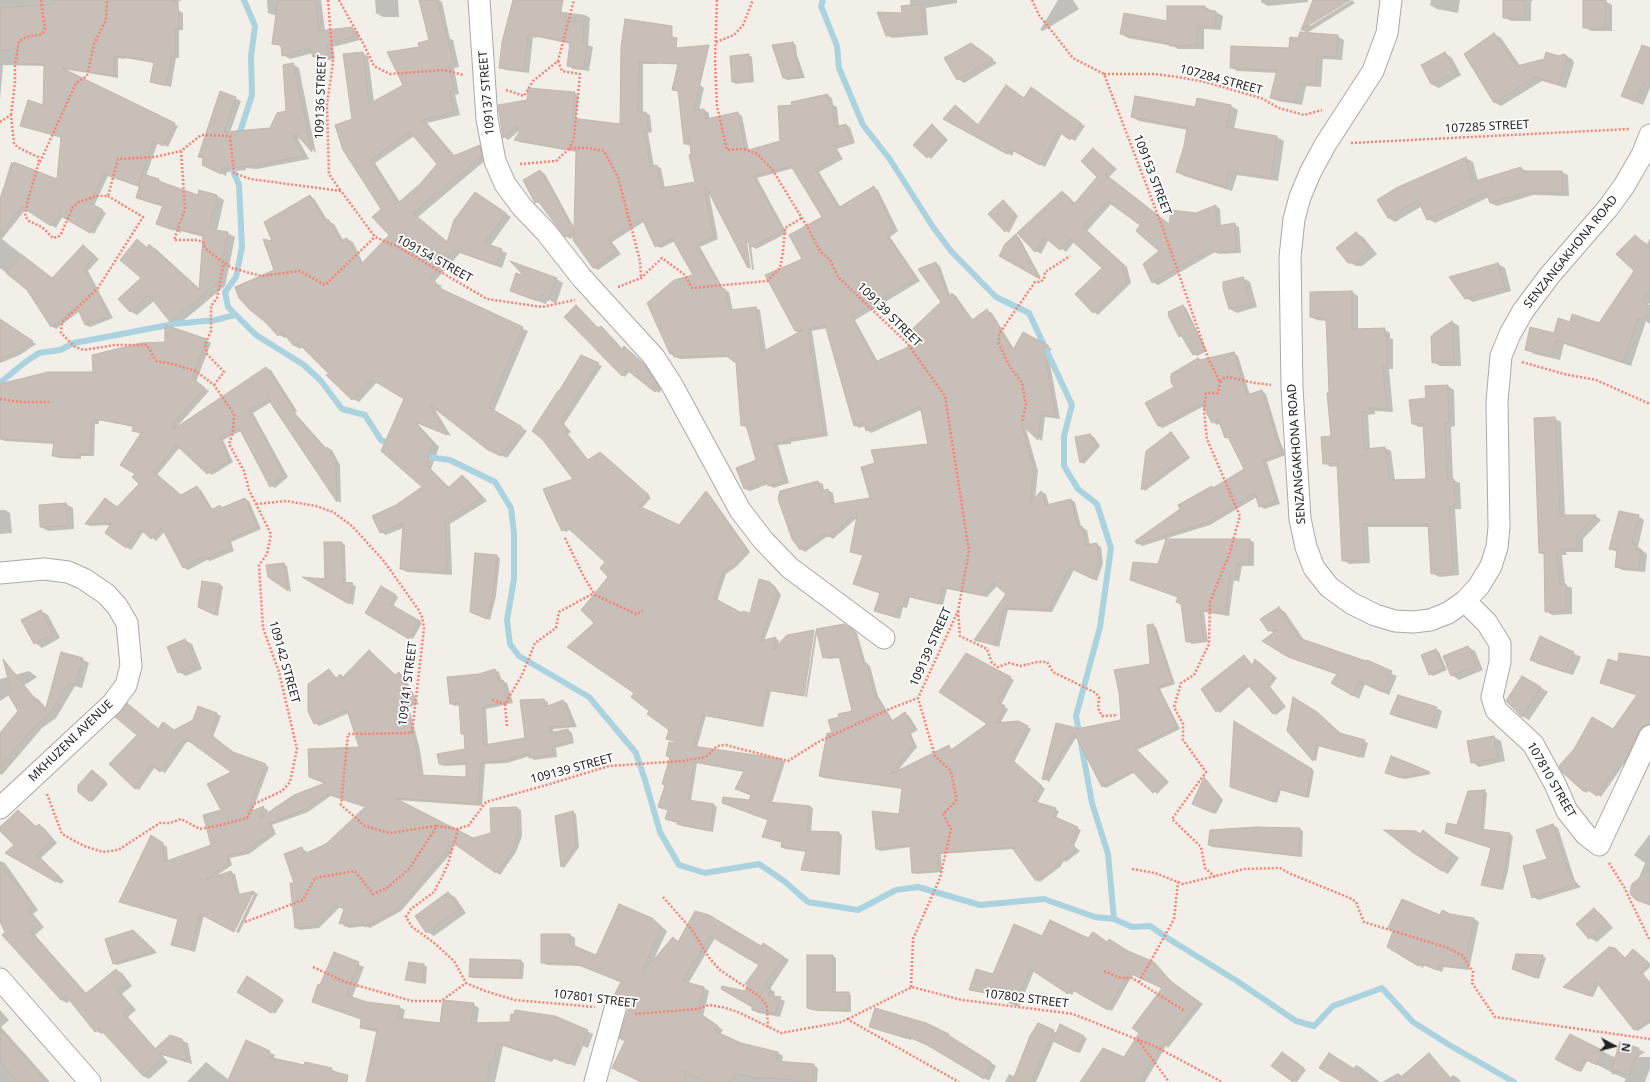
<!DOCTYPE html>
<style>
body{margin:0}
#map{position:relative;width:1650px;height:1082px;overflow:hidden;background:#f2efe9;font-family:"Noto Sans",sans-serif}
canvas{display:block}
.north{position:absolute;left:1594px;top:1026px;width:40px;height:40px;-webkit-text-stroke:3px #fff;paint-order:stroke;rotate:97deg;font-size:11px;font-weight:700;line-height:16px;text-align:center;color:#222}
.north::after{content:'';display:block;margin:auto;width:14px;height:18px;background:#222;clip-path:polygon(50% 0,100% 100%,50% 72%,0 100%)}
</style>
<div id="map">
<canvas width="1650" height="1082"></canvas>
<div class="north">N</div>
</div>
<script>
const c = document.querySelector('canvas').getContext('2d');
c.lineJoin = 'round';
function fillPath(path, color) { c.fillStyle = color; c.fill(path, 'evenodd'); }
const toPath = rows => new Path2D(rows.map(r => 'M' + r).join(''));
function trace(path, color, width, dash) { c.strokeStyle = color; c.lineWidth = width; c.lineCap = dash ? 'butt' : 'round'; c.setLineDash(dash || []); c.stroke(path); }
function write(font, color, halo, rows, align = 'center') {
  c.font = font + ' "Noto Sans",sans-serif'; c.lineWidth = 3.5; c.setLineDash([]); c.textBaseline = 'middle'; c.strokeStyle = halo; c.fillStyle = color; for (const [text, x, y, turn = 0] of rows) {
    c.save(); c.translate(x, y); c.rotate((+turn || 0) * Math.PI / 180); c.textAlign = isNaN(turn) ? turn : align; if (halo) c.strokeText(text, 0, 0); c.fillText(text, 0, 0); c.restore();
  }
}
fillPath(toPath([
 [0,0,182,0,157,12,178,10,183,13,183,30,179,30,179,58,176,58,171,87,156,84,151,82,154,63,125,58,125,59,118,58,118,78,64,69,178,126,168,147,158,142,146,176,159,180,166,184,199,197,217,196,224,200,217,231,227,233,235,237,225,286,178,325,171,321,154,301,137,315,130,311,143,278,137,240,148,248,149,245,156,249,200,289,204,237,181,231,181,233,157,223,164,207,144,201,137,197,140,187,108,176,94,206,106,213,94,234,63,216,56,228,26,209,2,239,53,279,83,246,87,249,99,259,88,271,113,318,90,327,85,325,80,311,56,329,51,326,28,289,0,268,0,199,11,162,58,181,62,138,21,125,44,106,45,66,3,65,0,100],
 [267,0,321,0,325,31,351,28,358,32,360,40,333,47,335,59,321,61,314,57,313,53,290,59,283,55,282,47,273,43,277,16,268,13],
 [375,0,398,0,399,17,383,17,376,13],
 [429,0,439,0,442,2,450,39,453,40,459,67,454,68,459,94,455,95,460,115,427,123,455,156,480,146,485,150,487,159,418,217,448,242,481,196,511,217,490,246,507,253,502,268,460,253,434,282,442,286,440,289,528,331,494,411,527,431,507,458,488,449,434,408,451,436,417,423,439,447,431,469,450,488,462,476,468,480,487,501,450,524,452,575,407,572,401,569,403,528,386,535,381,532,396,506,424,487,405,399,377,382,359,402,353,399,328,375,330,374,303,346,300,349,295,346,287,336,285,338,279,335,273,242,310,196,315,200,328,221,334,224,343,240,347,239,353,242,363,263,390,235,353,120,362,53,368,56,374,102,404,85,420,48,430,41],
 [414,136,438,164,421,185,400,202,375,163],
 [910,0,957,0,957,3,926,8,928,35,892,38,886,35,910,6],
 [1058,0,1073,0,1079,9,1043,31,1040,30],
 [1261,0,1308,0,1308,2,1268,6,1261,2],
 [1314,0,1348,0,1310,24,1310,26,1352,0,1355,3,1307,33,1302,30],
 [1431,0,1460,0,1458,13,1437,9,1430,5],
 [1504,0,1533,0,1531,2,1531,21,1511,21,1504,17],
 [1605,1,1612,5,1612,31,1591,31,1584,27],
 [513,5,585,15,590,18,588,45,593,47,589,71,573,69,568,65,571,44,537,37,536,38,533,37,529,73,505,70,500,67],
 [1168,7,1205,7,1216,12,1223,16,1221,30,1204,29,1204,49,1178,49,1173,46,1128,38,1121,34,1168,22],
 [656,27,658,64,643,64,643,113,646,113,650,115,652,132,648,133,654,166,656,166,661,168,665,188,696,183,691,146,685,144,679,92,673,89,678,65,675,63,703,49,700,85,704,88,699,111,704,110,709,113,709,119,738,113,742,116,749,151,781,142,793,106,827,95,832,98,833,105,837,107,839,127,846,125,850,127,855,143,837,149,843,159,819,172,841,208,874,188,878,190,898,231,890,237,920,281,855,320,878,362,918,343,942,302,936,263,940,266,950,295,952,294,956,296,973,320,987,311,992,313,1014,349,1024,333,1052,349,1048,352,1060,419,1045,417,1042,441,1025,426,1038,471,1035,499,1042,492,1046,494,1049,505,1071,500,1075,502,1081,527,1087,530,1090,546,1097,544,1101,547,1103,563,1097,581,1074,570,1052,612,1008,610,999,647,976,640,1008,594,997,586,987,597,947,589,943,605,910,597,907,608,903,607,900,619,880,613,881,593,864,556,851,552,858,517,833,539,828,536,805,552,801,549,781,491,818,482,823,484,824,491,828,490,833,493,835,505,872,498,930,445,921,410,871,433,867,430,866,426,859,428,855,425,827,328,812,331,828,436,791,442,791,444,778,445,789,483,773,488,768,484,750,491,745,489,737,469,757,461,748,428,742,425,737,362,730,357,680,359,670,354,648,303,694,275,675,241,661,248,656,246,645,221,612,242,621,254,598,270,594,268,574,240,575,236,570,239,566,236,542,204,536,202,540,171,545,174,575,229,577,152,519,142,515,139,521,131,520,130,508,140,504,137,499,106,574,93,579,96,576,120,621,125,622,47],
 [794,168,824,217,804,259,796,331,799,333,766,351,760,310,756,308,733,311,729,292,724,290,700,247,718,239,708,188,749,267,753,270,754,270,751,246,756,249,787,233,757,178],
 [745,234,747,234,752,269,749,266],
 [1494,34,1501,38,1521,67,1565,55,1572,59,1574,63,1566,88,1542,81,1501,106,1494,102],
 [1337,36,1344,40,1342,60,1323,59,1321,87,1306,86,1302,105,1278,101,1271,98,1278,73,1237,71,1231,67,1290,49,1299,39],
 [793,43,796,45,797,55,805,78,787,80,784,78],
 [977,48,997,63,964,83,958,79],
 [1650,49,1650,88,1643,105,1623,96],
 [1445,53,1452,58,1461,75,1439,88,1431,84],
 [748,55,752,57,754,82,736,84,733,82],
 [293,64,299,68,316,153,300,138,298,139,309,159,257,169,246,168,246,170,227,172,226,176,209,167,204,159,199,156,235,98,241,101,230,132,270,129,287,112],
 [1036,91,1085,126,1075,141,1062,133,1045,167,1014,151,1012,156,945,118,956,106,979,125,1025,99],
 [1197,99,1231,106,1238,110,1234,129,1277,137,1284,141,1278,181,1237,175,1232,191,1184,176,1177,172,1185,146,1188,130,1139,121,1132,117,1196,108],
 [933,125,948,140,931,159,915,145],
 [1094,149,1117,169,1109,177,1170,225,1216,206,1220,209,1221,226,1234,224,1239,227,1241,253,1219,254,1215,252,1158,285,1153,282,1161,251,1141,225,1112,203,1087,231,1127,267,1131,283,1098,315,1094,312,1103,268,1074,242,1066,252,1049,239,1041,254,1036,251,1019,233,1063,192,1067,195,1075,203,1099,177],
 [1466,158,1473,162,1478,181,1521,168,1528,172,1562,172,1568,175,1569,196,1533,195,1497,206,1490,203,1489,197,1435,223,1428,219,1422,206,1395,222,1388,218],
 [1003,201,1018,216,1009,233,989,214],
 [1356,233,1363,237,1377,254,1362,266,1356,266,1349,262],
 [1016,236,1019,237,1041,278,1000,255],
 [1636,236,1647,244,1650,238,1650,303,1648,305,1650,307,1650,324,1646,321,1631,366,1564,344,1560,360,1534,354,1526,349,1554,334,1570,323,1599,325,1635,271],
 [1498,264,1505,268,1511,291,1473,302,1466,298],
 [528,278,556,279,563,283,556,304,548,299,546,304,518,294,511,290],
 [1243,278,1250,282,1257,307,1237,313,1230,309],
 [1352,292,1358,296,1358,329,1384,329,1390,333,1390,338,1393,339,1393,369,1389,369,1393,412,1375,411,1375,414,1368,415,1370,450,1385,448,1391,451,1395,481,1427,480,1424,427,1419,427,1413,424,1427,399,1448,386,1454,390,1455,426,1451,427,1453,480,1460,483,1461,509,1455,509,1459,575,1439,577,1432,573,1429,527,1368,527,1370,563,1349,564,1343,560,1338,466,1331,467,1324,463,1332,437,1327,321,1317,320,1311,317,1311,293],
 [576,306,599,329,601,327,604,329,623,350,627,349,648,367,662,389,659,393,630,371,625,377,622,375],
 [1183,306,1186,308,1207,351,1197,356,1194,354,1184,337,1179,336],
 [0,320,36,344,20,355,0,363],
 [1452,322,1459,326,1461,366,1440,366,1433,362,1434,334],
 [206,340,211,343,196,382,209,391,176,428,266,368,271,370,297,411,295,413,327,449,328,448,332,450,340,465,341,503,338,501,271,402,253,413,288,477,275,488,271,486,241,431,223,440,233,462,212,475,180,447,157,475,182,496,197,488,201,490,213,510,220,506,223,508,245,499,249,501,261,529,231,542,234,551,210,561,207,560,188,570,184,568,165,531,156,541,144,531,131,550,106,533,111,525,90,526,86,524,105,499,118,507,141,484,136,474,141,433,134,430,134,427,99,420,99,424,95,424,94,456,81,456,81,459,58,458,54,455,55,444,5,441,1,439,0,395,94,374],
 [1234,353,1238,356,1250,395,1262,391,1266,394,1280,441,1286,455,1267,462,1280,504,1264,509,1260,506,1257,497,1210,525,1142,546,1138,543,1212,487,1214,488,1246,469,1231,440,1226,437,1221,423,1217,425,1213,422,1204,406,1163,428,1158,426,1175,388],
 [598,364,602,366,564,424,571,432,568,434,589,461,603,455,651,498,641,509,680,527,706,492,709,494,750,552,737,566,726,574,717,601,743,615,751,615,770,583,774,585,781,595,764,641,776,639,779,640,778,646,814,631,817,633,807,697,805,697,815,632,812,632,803,696,771,691,763,727,706,716,697,747,782,760,785,762,772,803,809,806,813,808,811,832,839,833,842,835,840,875,806,871,802,869,807,852,785,849,782,847,783,843,767,838,769,820,750,801,752,795,740,790,744,772,697,763,691,801,714,805,717,807,713,832,682,826,679,823,670,821,666,819,669,810,659,806,666,785,670,758,668,756,675,742,671,740,670,730,650,710,635,693,595,623,610,577,607,562,571,529,566,532,563,530,547,500,544,490,574,479,543,438],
 [1554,418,1561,422,1565,516,1596,516,1601,520,1583,539,1583,552,1566,552,1567,555,1562,555,1565,585,1572,588,1572,614,1552,615,1546,611,1545,555,1540,553],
 [1171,434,1174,435,1190,458,1145,491,1143,489,1147,452],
 [1090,435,1094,437,1100,446,1084,464,1081,462,1076,437],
 [66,504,73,508,74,529,48,531,41,527],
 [0,510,5,510,10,513,12,533,0,534],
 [1638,516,1644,520,1638,547,1647,554,1645,572,1622,570,1616,567,1618,552,1610,549],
 [1249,540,1254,542,1254,566,1242,566,1239,582,1234,579,1229,616,1204,612,1208,642,1192,644,1187,641,1182,604,1179,597,1131,580,1158,565],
 [342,543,345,545,346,583,356,586,353,605,307,578,326,580],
 [497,556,500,558,496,596,490,620,474,613],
 [284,564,287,566,291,592,269,576],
 [220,585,223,586,218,616,203,609],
 [381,587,398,597,393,607,422,623,413,639,366,613],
 [1279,608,1285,612,1304,640,1397,676,1389,695,1365,684,1359,699,1332,683,1337,674,1296,660,1264,641,1274,633,1269,630],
 [41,611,48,615,60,638,42,648,35,643],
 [1152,625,1156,627,1175,684,1160,689,1180,729,1137,750,1169,782,1157,794,1135,772,1106,788,1103,786,1077,736,1049,782,1043,778,1056,724,1078,730,1122,721,1120,692,1151,665],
 [848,627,857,633,866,664,870,666,878,696,893,721,905,714,909,716,918,730,911,734,917,747,896,773,949,747,953,750,989,724,966,654,1014,680,1001,705,1008,709,1000,724,1018,722,1031,729,1014,762,1045,789,1037,803,1059,811,1056,818,1081,830,1074,846,1080,851,1066,862,1064,861,1060,867,1040,882,1037,880,1014,849,941,854,942,872,917,874,913,872,911,847,880,851,877,849,900,815,903,789,824,778,820,776,833,734,840,718,853,711,840,658,828,659,824,657],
 [1541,637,1581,657,1573,675,1538,664,1531,660],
 [185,640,192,644,202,669,186,676,179,672],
 [1468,647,1475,651,1483,670,1459,680,1452,675,1444,657],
 [1436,650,1439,652,1447,670,1433,676,1430,674],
 [369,651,396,675,399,673,404,676,419,704,409,707,420,750,424,777,467,778,467,765,444,766,439,764,466,749,466,735,462,733,460,705,455,706,451,704,480,675,495,670,499,672,502,681,507,683,513,703,486,709,488,745,526,738,544,700,548,702,548,707,563,701,567,703,577,727,553,729,554,733,568,730,572,733,574,743,556,748,557,757,534,760,530,756,507,763,485,764,482,806,396,800,473,839,492,834,517,808,521,810,522,836,516,852,500,875,454,843,452,852,401,911,370,928,366,926,349,928,340,923,345,909,340,907,319,928,300,930,296,928,296,883,302,849,306,851,307,854,327,845,366,807,332,795,308,812,272,825,276,834,249,854,230,858,232,865,216,876,231,872,235,874,240,895,254,892,258,894,239,933,236,932,254,894,204,915,195,952,172,944,179,920,121,902,151,837,167,847,168,861,212,846,232,772,190,741,186,743,165,773,155,767,139,790,135,788,138,735,132,707,159,729,174,731,217,714,221,716,213,737,235,753,269,767,252,812,264,808,268,810,266,816,326,784,310,777,360,748,349,713,319,726,315,723,329,670,338,679,344,678],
 [1244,656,1253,666,1259,662,1277,678,1270,687,1286,707,1276,715,1250,686,1220,713,1217,711,1202,689],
 [1650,658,1650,720,1633,744,1637,747,1628,766,1624,764,1601,797,1589,789,1587,793,1583,791,1614,731,1638,696,1601,683,1619,664],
 [82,659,89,663,82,688,75,686,56,718,42,728,2,775,0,774,0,734,33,696,39,700,47,709],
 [29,671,37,677,0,701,0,679],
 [1523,677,1548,692,1529,720,1522,716],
 [1436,708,1442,711,1437,729,1397,717,1391,713],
 [1320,716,1342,735,1368,743,1364,758,1319,746,1316,761,1314,760,1289,731],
 [1235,723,1314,771,1309,798,1281,790,1277,803,1231,787],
 [1494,737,1501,741,1505,761,1479,767,1472,762],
 [1391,758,1430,773,1431,774,1405,779,1389,774],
 [92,771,108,784,92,802,89,800],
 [1205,778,1223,800,1216,814,1197,805],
 [1484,791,1487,793,1484,830,1510,834,1513,836,1508,871,1503,890,1485,886,1492,848,1450,834],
 [18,811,23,814,37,827,39,825,44,828,57,843,41,858,64,881,61,884,7,852,15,845,0,828],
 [573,812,576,814,579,847,564,868,562,866,556,817],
 [1553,825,1558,828,1575,881,1581,887,1539,900,1533,897,1548,860],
 [1300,829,1303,831,1302,857,1212,847,1209,845],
 [1423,831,1459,858,1448,874,1442,871],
 [1650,834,1650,905,1638,880,1645,863,1634,855],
 [0,861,5,863,38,910,33,914,44,927,35,935,87,994,116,970,122,973,132,986,122,994,136,1010,128,1017,156,1049,181,1040,188,1043,192,1064,162,1055,168,1062,149,1079,143,1076,104,1032,102,1034,96,1031,70,1000,67,1003,61,1000,7,932,0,920],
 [448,893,455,897,466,913,434,936,427,932],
 [1594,909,1601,914,1613,928,1597,942,1590,938],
 [696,912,761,947,769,947,789,960,770,989,775,992,774,997,785,1001,780,1017,758,1013,753,1010,754,1006,746,992,760,964,715,938,688,984,704,988,709,991,703,1016,723,1030,720,1034,741,1044,778,1053,783,1056,782,1062,813,1065,818,1068,817,1082,642,1082,626,1041,630,1005,623,1000,614,997,622,982,580,966,547,965,542,962,570,935,575,938,575,947,597,956,651,919,667,931,653,961,673,938,679,942],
 [1450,915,1474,919,1479,922,1469,970,1444,967,1442,972,1424,965,1423,968,1388,947,1440,917],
 [136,933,157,953,117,965,113,963],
 [1042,937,1089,940,1108,943,1158,966,1172,982,1203,1004,1168,1048,1166,1046,1145,1082,1081,1082,1124,1058,1140,1033,1163,988,1133,974,1112,1011,1075,990,1072,995,1034,971,1019,1007,993,995,974,991,970,989,993,975],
 [1615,949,1626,959,1636,952,1650,964,1650,967,1643,974,1650,982,1650,1023,1638,1031,1635,1030,1599,984,1593,997,1567,988],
 [334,953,364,967,352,998,367,1003,399,1007,405,1010,403,1020,441,1024,473,1004,479,1008,477,1024,511,1023,554,1017,593,1034,588,1048,583,1046,575,1066,554,1058,552,1062,503,1046,495,1082,368,1082,377,1032,367,1030,361,1027,362,1019,313,1001],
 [1517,955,1543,956,1546,958,1539,979,1513,969],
 [833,956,836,958,836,993,848,993,851,995,851,1012,818,1011,811,1009],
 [521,961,524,963,523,979,473,978,470,976],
 [424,965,427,967,426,984,407,979],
 [247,978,284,1000,275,1014,239,991],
 [0,1010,9,1020,1,1027,50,1082,20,1082,19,1081,17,1082,0,1082],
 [926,1024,954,1038,953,1039,996,1066,989,1081,933,1047,912,1038,911,1040,876,1029,871,1026],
 [1053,1031,1057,1033,1084,1037,1087,1038,1080,1053,1054,1041,1036,1082,1005,1082,1009,1074,1015,1077],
 [1570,1035,1616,1058,1621,1043,1645,1052,1638,1057,1650,1057,1650,1068,1645,1082,1624,1082,1626,1079,1615,1074,1614,1075,1611,1073,1611,1072,1588,1060,1581,1072,1557,1059],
 [246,1041,275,1055,273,1059,287,1082,187,1082,206,1062,229,1080],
 [1285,1055,1306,1070,1297,1082,1293,1081],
 [1356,1065,1360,1067,1380,1082,1343,1082],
 [331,1069,339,1073,337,1082,302,1082],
 [1398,1073,1409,1082,1382,1082],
 [1453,1075,1458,1078,1461,1082,1446,1082]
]), '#0003');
trace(toPath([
 [823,0,821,6,837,46,839,68,863,125,889,158,933,227,951,251,996,297,1029,313,1072,405,1064,436,1064,466,1078,489,1097,504,1111,548,1100,627,1076,716,1092,803,1108,854,1114,919],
 [238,138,252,95,251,56,255,26,244,0],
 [235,161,234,173,239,185,242,247,236,277,225,292,228,307,256,335,304,365,321,381,342,409,365,415,381,440,392,445],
 [0,383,24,363,39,353,60,350,74,343,174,324,215,320,235,315],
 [421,456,450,460,495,482,511,508,514,533,514,579,507,620,510,644,519,656,589,697,636,753,645,780,660,832,679,865,705,873,759,864,784,881,808,902,858,910,896,890,918,887,980,905,1044,899,1095,917,1114,919,1132,927,1150,926,1169,939,1237,981,1296,1021,1314,1026,1333,1006,1382,988,1413,1022,1451,1046,1514,1082]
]), '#aad3df', 6);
const building = toPath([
 [54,0,174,0,174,2,178,2,179,28,175,28,175,56,172,56,166,85,150,82,154,62,121,56,120,57,114,56,114,76,62,68,175,123,163,146,153,141,138,186,104,174,90,203,103,210,90,233,59,215,51,226,22,207,0,234,0,198,14,162,57,179,61,137,20,126,28,100,43,105,44,64,18,64,18,48,0,51,0,8,55,4,54,0],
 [278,0,315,0,319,31,352,27,354,37,327,44,328,56,313,57,310,48,282,56,281,45,272,44,278,0],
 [419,0,437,0,454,64,449,65,454,91,450,92,454,112,422,120,453,156,480,145,482,156,413,213,447,242,454,220,475,192,506,213,484,243,502,249,496,265,454,250,429,278,436,282,435,286,523,327,489,407,522,427,501,456,488,450,430,405,447,435,415,422,433,443,426,465,448,488,462,475,482,497,445,521,447,572,400,569,403,523,380,533,372,516,396,505,422,487,381,451,404,399,371,379,352,400,326,375,329,374,298,343,294,346,282,332,278,336,264,321,250,310,239,298,235,287,274,270,263,239,272,241,264,222,310,195,325,221,328,219,341,241,347,238,361,264,389,235,372,217,381,209,343,150,335,125,352,119,343,54,363,52,369,104,403,85,387,52,419,47,418,43,429,40,419,0],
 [410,132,437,164,420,184,398,203,370,160,410,132],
 [513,0,563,0,560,17,562,17,562,21,584,22,583,43,588,43,584,68,567,66,570,42,531,34,531,35,528,35,524,70,499,68,502,42,513,0],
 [1313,0,1350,0,1301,30,1313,0],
 [1503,0,1525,0,1525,18,1503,18,1503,0],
 [1583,0,1606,0,1605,28,1583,28,1583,0],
 [921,4,923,32,886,36,877,12,902,13,901,6,921,4],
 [1167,6,1205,6,1205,10,1216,11,1215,27,1197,26,1197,45,1170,46,1170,44,1120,34,1124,13,1167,21,1167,6],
 [625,19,672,26,672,37,677,38,676,48,709,45,694,110,704,109,706,119,738,112,745,151,780,141,778,106,792,105,791,102,828,94,829,104,832,103,835,127,846,124,851,141,833,146,839,156,815,169,838,208,874,186,894,229,887,235,916,278,851,317,875,362,917,343,908,333,941,302,918,269,936,262,948,296,952,293,972,320,987,309,1013,350,1023,332,1049,346,1044,349,1056,417,1041,415,1038,440,1021,424,1034,468,1030,503,1041,491,1046,505,1071,499,1078,527,1082,526,1086,545,1097,543,1099,561,1093,579,1070,568,1047,610,1004,608,995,645,974,640,1006,594,993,583,982,595,942,587,939,604,906,596,903,607,899,606,896,617,874,611,880,593,853,584,863,555,850,552,858,511,828,537,825,533,800,550,792,539,778,499,780,491,818,481,821,491,828,489,832,504,870,498,861,467,875,463,871,450,928,444,920,406,866,431,864,423,854,426,825,325,808,329,824,434,787,439,787,442,774,443,785,481,768,486,766,481,744,489,736,468,756,460,746,425,741,426,736,363,725,355,674,357,672,351,670,354,647,303,674,280,693,275,672,238,655,247,642,218,608,239,617,252,593,268,573,240,574,232,565,237,538,201,535,203,523,180,540,170,574,231,576,150,578,150,568,150,514,140,520,131,516,127,503,138,498,105,527,100,528,88,575,92,572,118,620,124,621,47,625,19],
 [639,62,678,64,672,90,678,91,684,144,687,144,689,135,691,154,689,155,695,182,661,188,657,165,650,166,644,131,648,130,646,112,638,112,639,62],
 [791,166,822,217,789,235,802,259,765,275,795,331,803,330,762,352,756,307,730,310,725,289,722,289,696,244,714,237,704,188,706,187,748,268,750,267,746,239,751,247,783,230,754,176,791,166],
 [1300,32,1338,35,1336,57,1317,56,1315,84,1300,83,1295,102,1270,98,1277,70,1230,68,1231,46,1289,48,1290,37,1298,38,1300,32],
 [1494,33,1517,66,1544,59,1546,52,1558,56,1565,54,1567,58,1559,84,1535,77,1494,103,1464,54,1494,33],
 [793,42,794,53,802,77,783,78,772,45,793,42],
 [971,43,993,59,957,80,944,58,971,43],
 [1642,45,1650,48,1650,86,1643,83,1636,102,1621,96,1642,45],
 [1445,52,1455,71,1431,84,1421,65,1445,52],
 [749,54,751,81,732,82,730,56,749,54],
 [293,63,312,152,296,134,293,136,304,156,251,166,242,167,241,165,241,167,222,169,221,174,202,165,203,158,198,157,220,91,236,97,224,132,270,128,277,113,286,111,283,65,293,63],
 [1006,85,1024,98,1031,87,1081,123,1070,140,1058,131,1040,165,1010,149,1007,154,943,119,955,105,978,125,1006,85],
 [1135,96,1195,107,1197,98,1231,105,1226,127,1277,136,1271,178,1229,171,1225,187,1176,172,1184,146,1187,128,1131,117,1135,96],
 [932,124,945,138,927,158,913,145,932,124],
 [1093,148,1112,166,1105,174,1169,224,1171,210,1196,213,1216,205,1217,226,1235,223,1236,251,1213,252,1212,248,1152,283,1143,264,1159,251,1136,231,1140,225,1107,201,1083,227,1122,264,1127,280,1093,313,1075,294,1102,268,1070,239,1060,250,1044,237,1035,252,1017,233,1062,191,1074,204,1097,177,1081,161,1093,148],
 [1466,157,1472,182,1521,167,1521,171,1562,171,1562,193,1527,193,1527,192,1490,203,1486,192,1427,220,1418,200,1388,218,1377,200,1396,188,1466,157],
 [143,174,159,179,158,181,198,195,199,190,217,195,209,229,228,232,218,282,170,322,149,295,130,312,118,299,141,278,120,260,137,239,147,248,149,244,199,290,203,235,174,228,173,230,156,224,163,205,136,198,143,174],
 [1003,200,1015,213,1005,232,988,214,1003,200],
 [1356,232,1370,249,1355,263,1348,263,1336,248,1356,232],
 [1016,234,1040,279,999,256,1005,244,1016,234],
 [1635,235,1649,248,1650,247,1650,290,1641,300,1650,306,1650,308,1642,320,1638,318,1623,362,1556,340,1552,356,1525,350,1530,327,1554,333,1558,318,1570,322,1572,314,1599,323,1634,271,1616,254,1635,235],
 [83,245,95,256,84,269,109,316,85,325,77,307,51,327,27,290,6,273,21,254,52,278,83,245],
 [510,261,557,278,548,301,542,294,538,301,510,291,516,273,524,276,510,261],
 [1498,263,1505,288,1465,299,1449,277,1498,263],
 [1243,277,1251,303,1229,309,1223,289,1223,282,1243,277],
 [1352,291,1352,329,1385,328,1384,335,1387,335,1387,366,1383,366,1387,409,1369,408,1369,411,1362,412,1364,449,1385,447,1389,480,1426,479,1423,423,1412,424,1409,400,1426,398,1425,386,1448,385,1449,423,1445,423,1447,479,1454,479,1455,506,1449,506,1453,572,1431,574,1428,524,1363,524,1364,560,1342,561,1337,463,1323,464,1321,437,1331,436,1327,393,1329,392,1326,319,1310,317,1310,292,1352,291],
 [576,305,598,328,601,326,622,349,624,346,644,364,659,387,655,392,627,370,622,376,564,317,576,305],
 [1183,305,1205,349,1193,355,1181,335,1179,337,1168,315,1169,314,1168,312,1183,305],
 [0,319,33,341,21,350,0,359,0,319],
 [1452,321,1454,362,1432,363,1431,336,1433,336,1433,334,1452,321],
 [165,325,207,339,192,378,205,388,172,426,174,429,266,367,294,409,291,410,326,449,327,447,336,462,337,502,268,399,249,410,284,474,270,487,239,428,220,437,229,460,207,474,176,445,154,472,181,495,197,486,211,510,220,505,221,508,245,498,258,527,227,540,231,548,205,559,205,556,183,568,162,528,151,539,140,529,126,548,105,533,111,523,85,524,105,498,117,507,139,484,132,477,135,474,120,465,141,433,132,431,133,426,95,419,95,422,91,422,90,454,77,454,77,458,52,456,54,442,0,439,0,384,48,372,93,372,92,355,141,343,165,342,165,325],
 [1234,352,1247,395,1262,390,1276,437,1283,453,1263,460,1276,501,1259,507,1255,493,1206,523,1137,544,1135,541,1180,509,1178,505,1212,486,1213,488,1244,469,1228,437,1225,438,1218,419,1212,423,1201,403,1158,426,1145,403,1174,387,1170,380,1172,379,1170,377,1172,376,1171,374,1198,358,1200,360,1234,352],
 [581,355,599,363,561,421,568,430,565,432,588,460,600,452,649,495,639,506,679,525,706,491,747,549,734,565,723,572,714,598,742,613,743,611,750,613,759,579,770,582,778,593,760,641,776,637,773,650,787,635,814,630,804,696,767,690,760,726,703,715,693,746,782,759,769,802,810,806,807,831,839,832,837,874,801,870,806,851,781,847,782,842,762,837,768,820,722,803,723,797,749,800,751,795,735,789,744,771,694,762,688,800,714,804,710,831,677,824,678,822,665,819,668,810,658,807,665,785,662,784,670,757,666,756,669,742,674,743,674,741,666,739,669,730,647,714,649,711,631,697,634,693,567,647,594,623,581,610,608,577,600,568,605,562,568,528,562,531,556,519,543,489,573,479,542,439,532,431,558,391,559,391,581,355],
 [1555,417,1560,515,1596,515,1577,535,1577,549,1561,549,1561,552,1556,552,1560,584,1566,584,1566,611,1545,612,1544,553,1539,553,1534,418,1555,417],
 [1171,432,1188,456,1141,490,1146,451,1171,432],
 [1090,434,1097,444,1080,463,1075,437,1090,434],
 [66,503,68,526,40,527,39,505,66,503],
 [1619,511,1639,515,1632,544,1636,544,1635,549,1641,549,1639,570,1615,567,1617,550,1609,549,1619,511],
 [1166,539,1250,539,1249,564,1237,564,1235,581,1230,574,1225,614,1200,610,1204,640,1186,642,1181,604,1176,602,1178,597,1130,580,1133,562,1158,564,1166,539],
 [324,542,342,542,343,582,353,583,349,604,302,577,325,579,324,542],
 [475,553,497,555,493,594,487,619,470,612,475,553],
 [284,563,288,591,268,577,266,565,284,563],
 [202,581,220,584,215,615,198,607,202,581],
 [381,586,396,595,390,604,420,621,409,639,365,613,381,586],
 [1279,607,1287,619,1287,622,1288,621,1299,638,1366,661,1367,660,1392,671,1382,692,1359,681,1353,696,1331,683,1337,674,1288,657,1262,641,1277,630,1268,631,1260,619,1279,607],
 [41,610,53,634,34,644,21,620,41,610],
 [844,624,854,630,864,664,867,663,874,693,892,721,905,712,915,728,908,732,914,744,889,775,949,745,951,750,987,724,939,692,966,653,1011,677,998,702,1005,706,996,723,1018,721,1028,726,1011,759,1042,786,1033,801,1056,808,1053,816,1078,827,1071,843,1077,849,1062,861,1061,860,1057,865,1036,881,1013,849,1014,847,938,853,938,871,912,873,910,845,876,849,872,811,899,814,902,788,819,776,827,733,832,733,828,720,839,717,838,714,852,711,839,656,823,658,816,629,844,624],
 [1153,624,1172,682,1158,687,1177,727,1135,748,1166,780,1153,793,1132,771,1102,787,1074,733,1045,780,1042,779,1056,723,1077,728,1076,729,1121,720,1119,692,1114,670,1150,664,1147,625,1153,624],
 [1540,636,1574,652,1565,672,1530,660,1540,636],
 [185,639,196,665,178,673,167,647,185,639],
 [1468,646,1477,666,1451,676,1443,656,1468,646],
 [1436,649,1444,669,1429,675,1421,655,1436,649],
 [369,650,395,675,399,672,416,702,406,705,416,747,420,775,466,777,466,763,439,764,437,754,465,749,464,734,461,734,459,703,450,704,447,677,479,674,495,669,499,681,503,680,509,701,482,707,484,745,525,738,520,700,544,699,545,707,563,700,574,725,550,727,550,733,568,729,571,741,552,746,553,755,529,758,529,753,503,761,481,762,478,804,395,798,473,838,491,833,490,808,517,807,518,833,513,850,496,873,450,841,448,850,397,909,365,927,364,924,344,926,345,923,339,924,344,909,335,905,315,926,295,928,290,883,294,883,284,854,302,847,304,854,326,844,365,807,327,794,304,810,269,823,273,832,244,852,227,856,229,863,205,880,231,871,237,895,254,891,234,932,200,914,191,950,171,945,178,919,119,902,151,835,163,843,164,862,211,845,203,815,221,810,207,784,231,772,186,739,182,741,160,772,151,765,135,789,109,764,137,735,115,717,127,703,158,729,163,722,174,730,193,720,198,706,217,713,210,734,233,752,266,764,247,813,264,806,260,818,294,795,325,783,309,777,308,749,359,747,347,710,314,724,308,711,308,684,329,669,336,679,340,674,343,677,369,650],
 [61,652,83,658,75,685,68,683,49,715,36,725,0,767,0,733,18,711,8,694,11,691,3,659,45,711,61,652],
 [1619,653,1650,657,1650,724,1643,726,1639,731,1623,764,1620,762,1597,796,1585,788,1583,791,1562,772,1559,766,1574,749,1592,717,1613,729,1637,695,1600,683,1608,659,1618,662,1619,653],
 [1244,655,1252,665,1255,659,1274,676,1268,685,1284,705,1273,714,1247,684,1216,712,1201,689,1244,655],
 [1522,676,1541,687,1522,717,1506,701,1522,676],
 [1398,695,1437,707,1431,726,1390,714,1398,695],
 [1293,697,1317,712,1340,733,1365,740,1360,757,1316,745,1313,761,1287,731,1293,697],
 [1234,721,1312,769,1306,797,1278,789,1274,802,1230,787,1234,721],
 [1494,736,1498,758,1471,763,1467,741,1494,736],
 [1391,756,1409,763,1430,772,1401,778,1385,773,1391,756],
 [92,770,106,782,89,801,78,792,78,785,92,770],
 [1204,777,1220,798,1213,813,1192,804,1204,777],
 [1485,790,1481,829,1510,833,1505,868,1500,889,1481,885,1491,848,1445,833,1447,823,1457,825,1468,791,1485,790],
 [18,810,35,827,39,824,53,840,36,855,60,877,56,882,5,853,14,845,0,831,0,827,18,810],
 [573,811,576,845,561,867,555,816,573,811],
 [1553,824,1570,877,1577,884,1532,898,1523,866,1547,859,1536,830,1553,824],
 [1256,827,1300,828,1299,856,1208,845,1210,830,1256,827],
 [1384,830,1416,831,1420,834,1423,830,1453,854,1442,871,1412,852,1384,830],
 [0,866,19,887,33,906,27,910,39,923,30,931,85,994,116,969,127,982,117,990,131,1007,123,1013,155,1049,170,1035,182,1039,187,1061,159,1053,163,1058,143,1076,99,1028,95,1032,66,996,61,1000,2,935,5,932,0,922,0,866],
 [1650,869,1650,905,1636,900,1631,895,1630,892,1632,884,1650,869],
 [448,892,460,909,426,933,415,916,448,892],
 [1402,899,1440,915,1442,910,1450,914,1474,918,1464,968,1439,965,1437,970,1419,963,1418,966,1387,947,1393,931,1388,928,1402,899],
 [619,904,652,918,662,927,642,971,643,972,673,937,678,942,695,911,709,915,761,946,763,943,784,957,765,986,771,988,768,995,781,997,775,1014,752,1010,752,1007,721,989,722,986,745,991,748,986,745,984,759,965,710,936,682,981,704,987,698,1012,718,1026,715,1031,741,1043,778,1052,776,1061,814,1064,812,1082,760,1077,759,1079,735,1073,730,1082,706,1082,685,1071,685,1082,641,1082,612,1068,625,1041,619,1038,629,1006,619,998,613,997,621,982,574,963,541,963,541,934,570,934,570,944,596,955,619,904],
 [1594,908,1607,923,1589,939,1576,924,1594,908],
 [1050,920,1088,938,1093,932,1107,942,1109,939,1128,951,1154,962,1168,979,1199,1002,1164,1046,1162,1045,1140,1082,1080,1082,1103,1048,1124,1057,1139,1033,1132,1028,1162,988,1129,973,1108,1010,1071,989,1068,994,1030,969,1015,1005,988,993,969,990,976,969,993,974,1014,924,1042,936,1050,920],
 [133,930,155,951,113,964,105,939,133,930],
 [1609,947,1615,948,1625,958,1633,949,1649,963,1641,972,1650,983,1650,1019,1634,1030,1596,982,1590,996,1563,987,1609,947],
 [334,952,359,962,346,995,367,1002,400,1006,397,1018,440,1023,443,1000,474,1003,471,1023,510,1022,511,1014,514,1014,515,1010,555,1016,588,1030,582,1046,577,1044,569,1064,548,1056,546,1059,497,1043,493,1062,489,1061,488,1082,366,1082,377,1030,360,1028,361,1019,312,1002,318,984,320,985,334,952],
 [1516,954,1543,955,1536,978,1512,969,1516,954],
 [807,955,833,955,833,992,849,992,848,1010,814,1010,807,1008,807,955],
 [470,959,521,960,520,978,469,977,470,959],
 [409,962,424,964,423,983,405,980,409,962],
 [247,976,281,998,271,1013,237,992,247,976],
 [875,1008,926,1023,949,1034,948,1035,991,1062,984,1079,927,1045,906,1036,906,1038,869,1027,875,1008],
 [1038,1023,1054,1030,1031,1082,1012,1082,1030,1036,1038,1023],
 [1060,1024,1084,1036,1077,1052,1053,1041,1060,1024],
 [0,1028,46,1082,18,1082,0,1061,0,1028],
 [1570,1034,1604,1051,1597,1065,1584,1059,1578,1071,1555,1059,1570,1034],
 [246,1040,270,1051,268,1057,304,1065,305,1062,332,1068,331,1071,348,1075,347,1082,227,1082,246,1040],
 [1620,1042,1639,1048,1629,1075,1611,1070,1620,1042],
 [1282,1052,1304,1068,1293,1082,1271,1066,1282,1052],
 [1329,1053,1375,1082,1342,1082,1319,1068,1329,1053],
 [1429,1053,1454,1082,1395,1082,1429,1053]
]);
fillPath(building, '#c7bfb8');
trace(building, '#c4b6ab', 1);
const minor = toPath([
 [479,0,487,119,495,161,505,184,522,207,546,232,582,278,654,357,672,385,740,510,763,540,790,568,884,638],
 [1391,0,1387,33,1373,71,1325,145,1310,173,1300,197,1294,219,1290,257,1292,388,1300,519,1306,547,1314,568,1329,587,1351,603,1375,615,1395,621,1413,622,1430,620,1448,613,1465,601,1479,586,1491,566,1497,547,1499,527,1497,402,1501,356,1510,334,1523,311,1550,275,1608,208,1624,186,1642,155,1650,135],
 [0,573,44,569,68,572,84,579,106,594,117,606,127,623,131,666,126,685,112,704,0,808],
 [1465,601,1487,623,1500,644,1500,662,1492,697,1496,710,1533,744,1555,784,1567,811,1586,835,1599,845,1650,736],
 [0,979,90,1082],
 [595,1082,615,1009]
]);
trace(minor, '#a9a9a9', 23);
trace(toPath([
 [328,0,333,62,327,105,329,174,340,190],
 [339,0,364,45,374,66,390,74,444,70,464,75],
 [1032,0,1039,15,1073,58,1104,74,1165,234,1208,358,1220,382,1225,377,1228,377,1255,383,1271,385],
 [716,42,734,35,743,25,753,0],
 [558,61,562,71,580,74,574,137,570,148,587,148,604,151,618,177,640,261,641,278],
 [1104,74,1155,74,1178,77,1205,82,1261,98,1279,108,1304,115,1322,110],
 [506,90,524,96,533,81,558,61,574,0],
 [11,115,15,82,15,65,19,41,26,37,42,34,45,30,41,0],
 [0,122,11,115,14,143,17,147,38,157,39,162,28,200,25,216,29,221,42,227,53,238,58,237,61,234,73,207,79,202,96,196,108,196,118,159,155,157,181,151,201,135,230,136,234,173,250,179,341,191,375,237,398,247,487,299,542,307,575,300],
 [1351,143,1630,129],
 [181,151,185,209,174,240,197,240,203,242,205,248,216,257,232,268,261,276,300,271,325,285,375,237],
 [40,162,76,83,87,76,94,44,106,20,107,0],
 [520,164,556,161,570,148],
 [618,287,641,278,662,258,685,275,692,288,767,281,780,268,783,252,785,228,802,218],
 [1522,362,1564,374,1596,380,1650,404],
 [214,385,224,372,207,354,205,345,211,331,211,306,217,298,224,263],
 [0,399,21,402,49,402],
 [1022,421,1026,405,1022,383,1009,365,999,344,999,334,1035,282,1040,282,1044,279,1045,272,1070,256],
 [256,504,286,501,316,506,333,512,352,526,383,560,418,609,422,617,424,628,412,733,348,734,341,805,365,826,390,833,436,826],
 [565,538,584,577,595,595,636,614,643,611],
 [958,611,960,636,987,649,992,663,998,667,1009,663,1021,666,1037,662,1047,662,1053,672,1096,693,1099,697,1098,708,1102,716,1118,715],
 [492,700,505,704],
 [507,726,505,704,522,675,535,643,556,628,559,612,594,593],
 [47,794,62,834,84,846,103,852,118,850,160,823,170,823,181,819,200,829,221,825,247,818,254,804,282,791,290,782,297,749,279,672,263,628,259,565,267,554,271,534,249,490,244,471,229,444,233,432,234,414,214,385,196,371,173,364,156,361,147,345,115,345,84,350,75,347,61,333,62,322,98,288,143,217,108,196],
 [458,829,448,864,441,879,434,892,411,909,406,917,412,927,433,942,454,961,466,983,485,991,515,1000,595,1007],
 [1609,863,1624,887,1650,941],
 [1132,869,1155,873,1183,884,1244,869,1280,868,1291,874,1352,899,1356,902,1364,922,1426,941,1448,948,1463,956,1473,972,1472,983,1495,1017,1650,1039],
 [1215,877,1205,868,1201,847,1172,819,1206,772,1183,740,1183,724,1174,707,1181,683,1194,675,1209,644,1210,602,1229,555,1240,516,1207,439,1204,411,1206,393,1218,393,1220,382],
 [663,897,692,930,710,959,720,970,759,996,765,1003,767,1007,768,1028],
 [245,922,303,900,315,878,355,871,373,894,387,888,409,869,437,826,458,829,469,825,486,802,550,784,609,766,682,761,706,757,717,746,726,745,788,761,820,741,892,708,918,698,958,611,969,551,945,396,907,343,838,277,830,260,820,251,808,228,772,169,757,154,744,149,727,150,717,106,715,60,717,0],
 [313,967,345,982,412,1001,441,1001,466,983],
 [1104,971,1121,978,1132,978,1185,1011],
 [1139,982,1174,919,1178,882],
 [911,987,913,939,940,878,951,829,943,814,956,801,956,797,951,771,935,756,918,698],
 [635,1014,697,1009,709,1005,722,1007,738,1012,781,1033,842,1022,847,1019,959,1082],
 [848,1019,912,987,962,1000,1073,1014,1154,1046,1222,1082],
 [1138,1040,1169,1082]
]), '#fa8072', 2.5, [2, 2]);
trace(minor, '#fff', 21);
write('12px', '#222', '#fff', [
 ["107284 STREET",1221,80,15],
 ["109137 STREET",487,93,-95],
 ["109136 STREET",321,97,-88],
 ["107285 STREET",1487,127,-3],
 ["109153 STREET",1152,175,69],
 ["SENZANGAKHONA ROAD",1571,252,-51],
 ["109154 STREET",434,259,29],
 ["109139 STREET",889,315,45],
 ["SENZANGAKHONA ROAD",1297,454,-94],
 ["109139 STREET",931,647,-66],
 ["109142 STREET",284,662,74],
 ["109141 STREET",408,684,-83],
 ["MKHUZENI AVENUE",71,741,-44],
 ["109139 STREET",572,769,-15],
 ["107810 STREET",1551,780,60],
 ["107801 STREET",595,999,7],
 ["107802 STREET",1026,999,7]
]);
</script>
